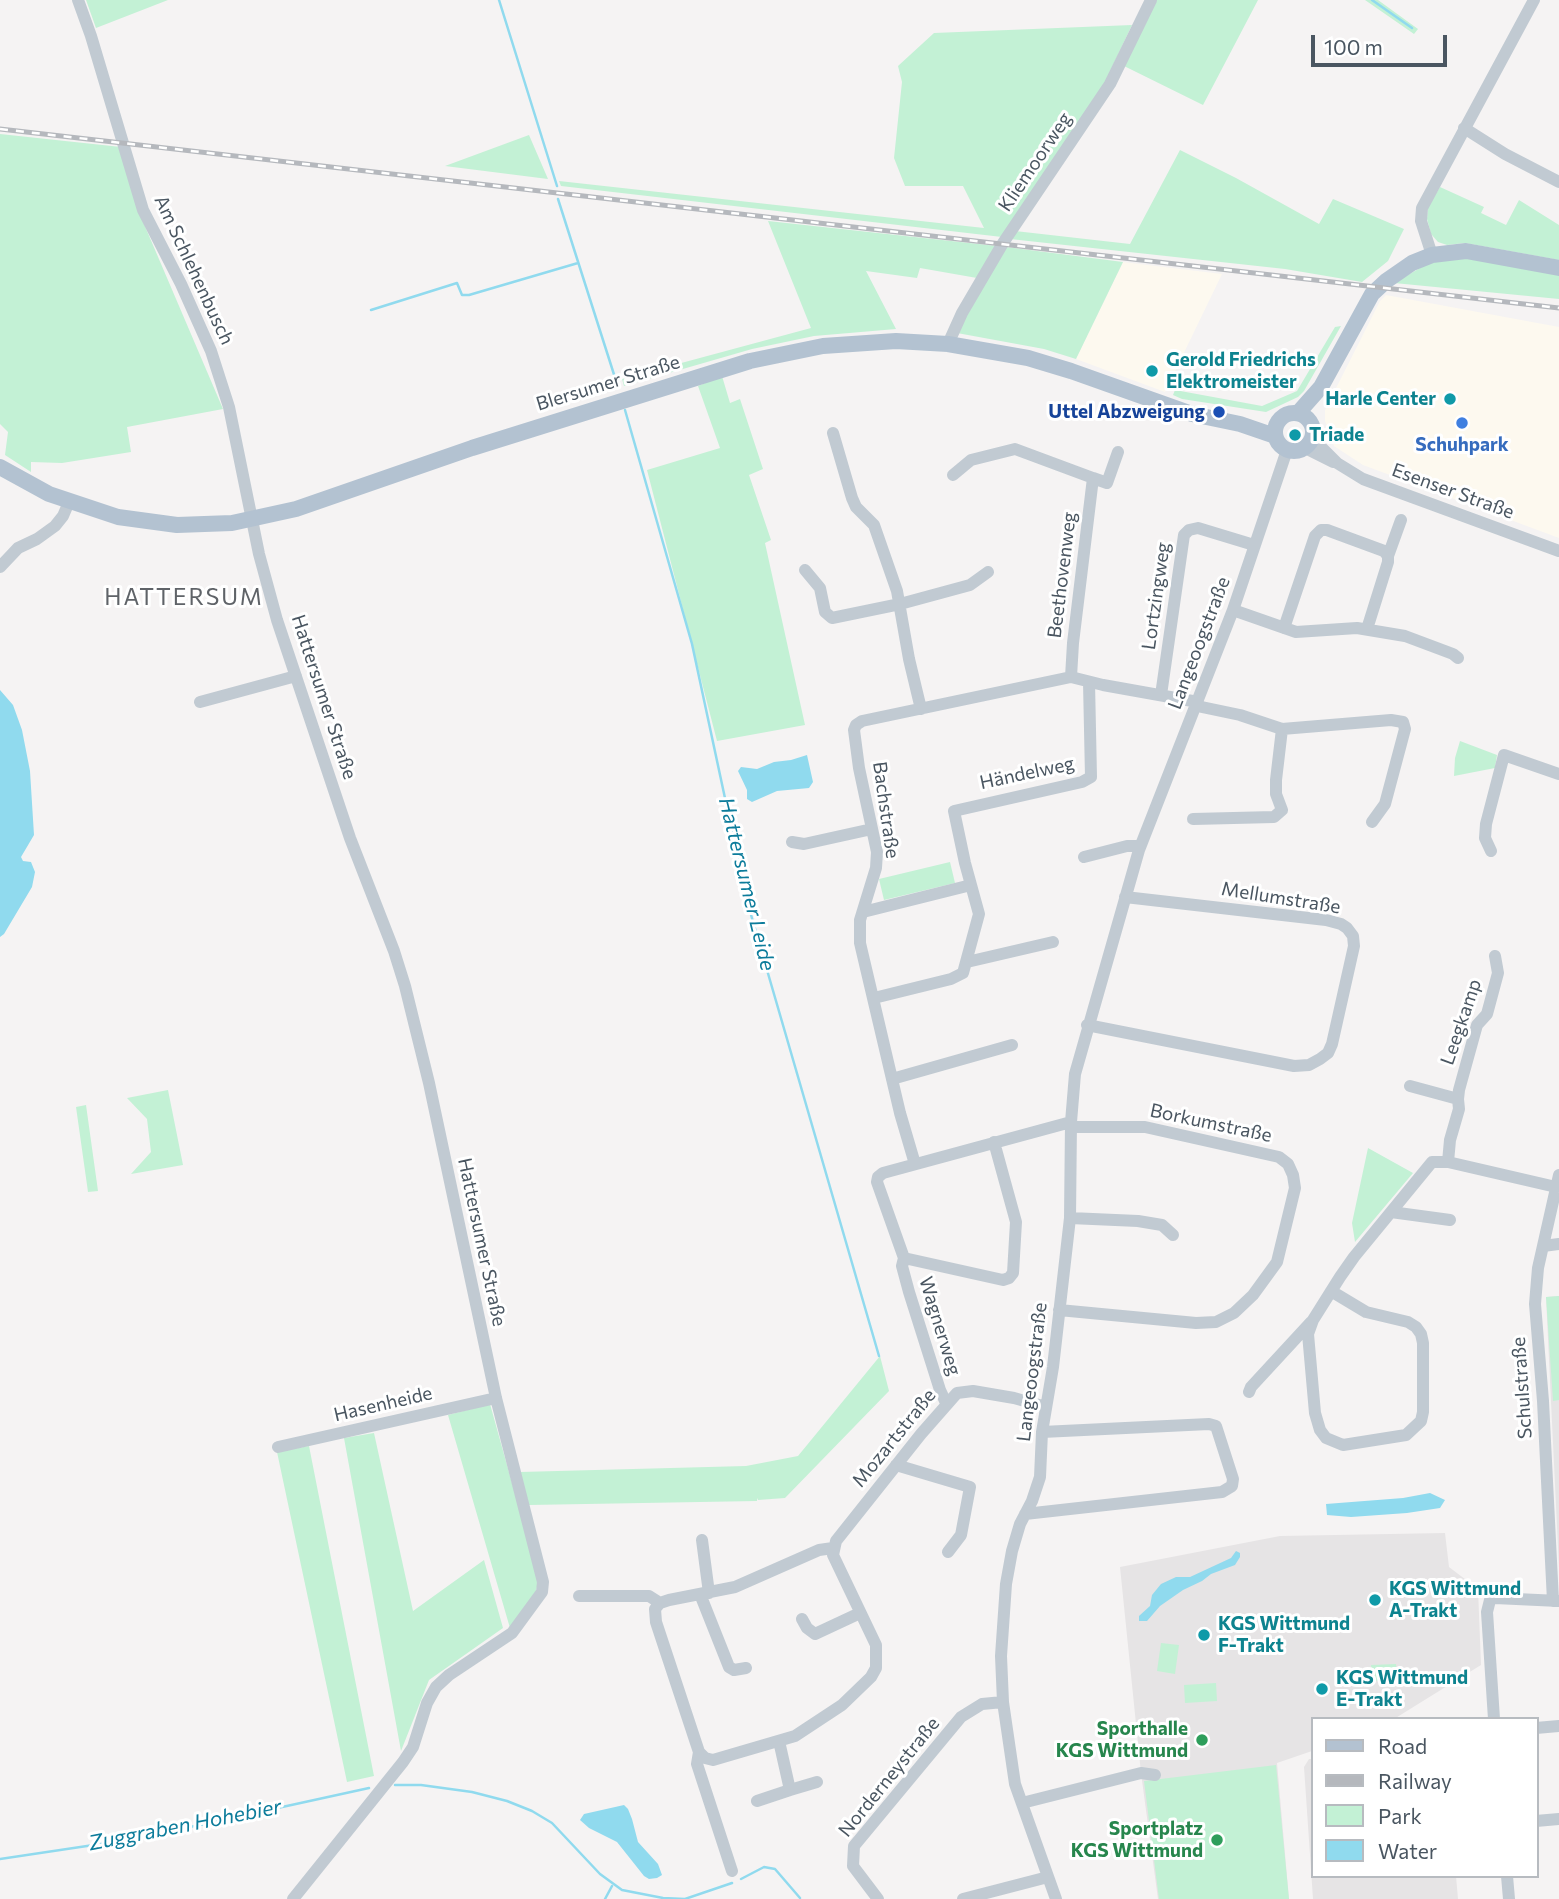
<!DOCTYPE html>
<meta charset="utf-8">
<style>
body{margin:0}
#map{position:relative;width:1559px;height:1899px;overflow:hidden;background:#f5f3f3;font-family:Commissioner,sans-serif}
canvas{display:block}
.legend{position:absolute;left:1311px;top:1717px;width:228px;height:161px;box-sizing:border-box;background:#fff;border:2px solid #b7bbc0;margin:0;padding:9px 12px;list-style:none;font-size:21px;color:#4a5661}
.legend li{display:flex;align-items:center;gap:14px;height:35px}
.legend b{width:35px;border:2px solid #b7bbc0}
.scale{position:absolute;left:1311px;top:35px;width:136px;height:32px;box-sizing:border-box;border:4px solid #4a5661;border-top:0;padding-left:9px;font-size:21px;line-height:24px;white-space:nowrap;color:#4a5661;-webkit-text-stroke:5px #fff;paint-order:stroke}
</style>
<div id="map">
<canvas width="1559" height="1899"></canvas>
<ul class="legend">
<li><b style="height:9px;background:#b3c2d1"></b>Road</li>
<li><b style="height:9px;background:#b5b8bd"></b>Railway</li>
<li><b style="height:19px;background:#c3f1d5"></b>Park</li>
<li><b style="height:19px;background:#90daee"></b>Water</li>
</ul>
<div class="scale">100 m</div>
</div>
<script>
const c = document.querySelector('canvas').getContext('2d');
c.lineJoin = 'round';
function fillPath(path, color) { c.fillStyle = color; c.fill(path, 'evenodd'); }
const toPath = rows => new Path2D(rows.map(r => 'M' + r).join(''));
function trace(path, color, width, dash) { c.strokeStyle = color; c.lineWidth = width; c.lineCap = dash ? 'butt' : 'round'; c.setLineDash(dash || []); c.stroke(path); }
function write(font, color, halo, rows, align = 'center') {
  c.font = font + ' Commissioner,sans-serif'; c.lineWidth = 6; c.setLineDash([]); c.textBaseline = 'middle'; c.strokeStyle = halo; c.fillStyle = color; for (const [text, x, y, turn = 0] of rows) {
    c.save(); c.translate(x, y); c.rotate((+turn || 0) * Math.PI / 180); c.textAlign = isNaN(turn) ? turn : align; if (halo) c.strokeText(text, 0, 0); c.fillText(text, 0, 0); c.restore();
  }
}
fillPath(toPath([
 [1123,262,1222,274,1165,392,1076,359],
 [1386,295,1559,327,1559,538,1363,465,1334,446,1325,421,1325,410,1380,301]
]), '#fdf9ef');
fillPath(toPath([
 [1559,1296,1559,1568,1546,1297],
 [1445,1533,1449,1567,1478,1589,1481,1665,1394,1719,1312,1719,1312,1751,1277,1763,1289,1899,1158,1899,1141,1773,1120,1567,1280,1536],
 [1309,1759,1312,1759,1312,1876,1456,1876,1458,1899,1313,1899,1304,1767]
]), '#e6e4e5');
fillPath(toPath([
 [86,0,168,0,96,28],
 [1156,0,1258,0,1203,105,1124,66],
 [1365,0,1378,0,1418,29,1414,34],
 [1132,25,1104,84,1002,237,561,186,559,181,984,228,963,186,905,186,894,158,902,82,898,66,934,33],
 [0,134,121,147,138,210,223,409,127,427,131,452,62,463,31,462,31,472,5,455,8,432,0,424],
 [529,135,548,179,445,166],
 [1180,150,1236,178,1319,224,1333,199,1404,229,1388,261,1362,282,1285,269,1010,239,1015,231,1130,244],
 [1440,187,1484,207,1481,213,1506,225,1519,200,1559,225,1559,260,1465,243,1447,245,1438,242,1431,234,1427,219,1428,207],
 [768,221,997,246,977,278,920,268,917,278,866,271,896,329,814,336,752,349,624,386,622,379,811,328],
 [1006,247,1123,262,1076,359,1044,349,957,333],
 [1473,257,1559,272,1559,299,1394,283,1427,264,1447,259],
 [1341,326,1304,391,1298,397,1266,412,1182,399,1173,395,1175,390,1262,406,1297,391,1335,327],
 [722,376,730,403,740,399,763,469,749,475,771,540,765,543,805,725,717,741,647,470,720,448,698,386],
 [1460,741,1497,755,1495,768,1454,776,1455,758],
 [950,862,955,883,884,900,879,879],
 [168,1090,183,1165,131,1174,151,1152,147,1119,127,1098],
 [86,1105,98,1191,88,1192,76,1107],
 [1368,1148,1413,1173,1355,1242,1352,1223],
 [1559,1296,1559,1400,1553,1401,1546,1297],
 [880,1356,889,1391,785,1498,758,1500,757,1498,757,1501,529,1505,520,1472,746,1466,798,1456],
 [490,1404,539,1580,533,1601,510,1628,448,1415],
 [374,1433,413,1611,484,1560,503,1628,429,1680,401,1751,344,1438],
 [309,1446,374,1776,347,1782,277,1452],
 [1161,1643,1179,1645,1175,1674,1157,1671],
 [1396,1664,1397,1679,1372,1681,1371,1665],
 [1216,1683,1217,1701,1185,1703,1184,1685],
 [1276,1765,1289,1899,1159,1899,1144,1781]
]), '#c3f1d5');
fillPath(toPath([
 [0,690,13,705,22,730,30,771,34,835,21,857,23,861,31,862,35,872,32,887,4,934,0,937],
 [807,755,813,782,809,788,777,791,752,802,747,799,747,790,738,771,741,767,757,769,774,762,791,760],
 [1430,1493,1445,1500,1440,1508,1407,1513,1351,1517,1327,1515,1326,1504,1403,1498],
 [1236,1551,1240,1553,1240,1557,1235,1565,1211,1574,1202,1581,1183,1590,1160,1606,1147,1621,1139,1621,1139,1616,1150,1606,1152,1595,1161,1584,1176,1577,1190,1577,1231,1558],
 [624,1805,628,1809,632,1819,638,1842,658,1864,662,1875,657,1878,649,1879,644,1876,617,1842,589,1828,580,1820,584,1814]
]), '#90daee');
trace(toPath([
 [499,0,557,186],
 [1372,0,1412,28],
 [558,199,618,387],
 [371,310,457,283,462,295,469,295,578,263],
 [625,410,692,644,747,901,879,1356],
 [395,1785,421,1785,472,1792,507,1801,532,1811,552,1823,600,1874,622,1890,663,1898,685,1899,732,1883],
 [0,1859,107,1843,200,1825,369,1788],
 [741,1879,764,1867,775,1869,800,1898],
 [605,1899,612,1886]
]), '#90daee', 2.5);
trace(toPath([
 [78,0,91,36,143,210,181,284,211,351,229,407,259,554,277,620,350,838,394,951,405,986,429,1083,496,1398,543,1582,542,1592,512,1633,449,1675,436,1687,427,1703,413,1747,403,1762,293,1899],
 [1464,128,1505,154,1559,182],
 [1432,255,1421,221,1422,208,1534,0],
 [948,344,962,313,1003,243,1110,84,1151,0],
 [833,433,852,498,856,507,874,525,897,591,909,659,921,709],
 [1312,438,1337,463,1363,479,1559,551],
 [1305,448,1333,462],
 [953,475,971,460,1015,449,1093,478,1073,643,1071,677],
 [1093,478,1107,483,1118,452],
 [1388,556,1401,520],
 [0,567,18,548,37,539,55,526,63,516,69,502],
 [805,570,820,588,825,612,832,618,900,604,970,585,988,572],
 [1233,610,1296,632,1357,628,1405,636,1453,654,1458,658],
 [1284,628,1315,536,1321,530,1327,530,1384,551,1388,556,1388,562,1367,629],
 [1161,695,1184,535,1189,530,1198,528,1254,545],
 [200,702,296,676],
 [1197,706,1240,715,1282,729,1391,720,1403,722,1405,729,1385,804,1372,822],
 [1193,819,1274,817,1282,810,1276,794,1276,780,1282,729],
 [792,842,804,844,872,829],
 [1491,851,1485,838,1486,824,1504,755,1559,774],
 [1084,857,1127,846,1140,846],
 [863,912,971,885],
 [967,962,1053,942],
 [874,998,951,979,963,973,979,914,965,863,954,811,1082,782,1091,777,1089,682],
 [1087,1025,1294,1066,1309,1065,1320,1059,1328,1053,1332,1044,1354,946,1353,936,1347,928,1341,924,1326,920,1125,897],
 [892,1079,1012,1045],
 [1410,1086,1458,1099,1459,1109,1450,1140,1448,1162],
 [1458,1099,1459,1090,1477,1025,1487,1014,1498,973,1495,956],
 [915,1164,900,1113,860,943,860,920,876,868,877,852,859,768,854,730,856,725,862,721,1071,677,1103,685,1198,702],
 [1391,1212,1450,1220],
 [1070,1218,1138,1221,1162,1225,1173,1235],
 [1543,1246,1559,1244],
 [904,1258,1003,1280,1009,1278,1013,1273,1016,1222,994,1142],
 [1331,1291,1366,1312,1408,1322,1416,1327,1421,1334,1423,1343,1423,1412,1421,1421,1406,1435,1343,1445,1326,1438,1320,1430,1315,1413,1308,1334,1313,1320,1340,1277,1354,1257,1432,1162,1448,1162,1556,1187],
 [1059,1310,1196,1323,1216,1322,1234,1313,1253,1295,1277,1262,1295,1188,1293,1175,1288,1164,1279,1157,1145,1127,1071,1127],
 [1249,1392,1251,1387,1311,1322],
 [946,1403,940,1390,909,1292,902,1266,904,1258,877,1182,878,1177,883,1173,1071,1122],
 [278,1447,496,1398],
 [896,1465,970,1487,961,1535,948,1552],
 [1025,1514,1222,1492,1232,1486,1233,1479,1216,1426,1209,1424,1042,1432],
 [702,1540,709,1593],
 [700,1594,729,1667,734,1670,746,1668],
 [579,1596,649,1596,660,1603],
 [1553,1601,1543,1401,1535,1304,1538,1268,1559,1175],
 [802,1619,807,1628,815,1634,860,1613],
 [1494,1719,1487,1612,1490,1600,1495,1598,1559,1601],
 [1536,1728,1559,1726],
 [699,1752,656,1622,655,1609,660,1603,669,1600,735,1587,819,1550,833,1548],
 [790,1790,817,1782],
 [757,1801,790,1790,779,1741],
 [1022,1803,1141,1773,1155,1775],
 [1536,1821,1559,1819],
 [732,1871,697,1764,699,1752,705,1758,713,1760,795,1736,842,1705,871,1677,876,1668,876,1645,833,1555,836,1541,921,1434,957,1393,973,1391,1014,1398,1046,1407],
 [1507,1876,1509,1899],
 [878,1899,853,1866,854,1846,961,1717,982,1704,1003,1702],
 [963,1899,1048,1877],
 [1056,1899,1015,1784,1003,1702,1001,1656,1006,1584,1012,1551,1020,1524,1032,1501,1040,1477,1042,1432,1053,1367,1070,1218,1071,1122,1075,1074,1139,850,1233,610,1287,450]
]), '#c1cad2', 12);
trace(toPath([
 '1275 432a19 19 0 1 1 38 0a19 19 0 1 1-38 0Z',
 [1298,413,1321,387,1372,294,1386,281,1412,263,1432,255,1466,251,1559,268],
 [0,467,49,494,118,517,177,525,232,523,296,509,472,448,750,361,823,346,896,341,948,344,1028,358,1071,371,1192,414,1240,424,1275,436]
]), '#b3c2d1', 16);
const rail = toPath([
 [0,129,1559,308]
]);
trace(rail, '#b5b8bd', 5);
trace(rail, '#fff', 2.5, [8]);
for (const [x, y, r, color] of [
 [1152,371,7,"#0f9aa8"],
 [1450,399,7,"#0f9aa8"],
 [1219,412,7,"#1a4fb4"],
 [1462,423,7,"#3f7fe0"],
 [1295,435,7,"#0f9aa8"],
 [1375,1600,7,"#0f9aa8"],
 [1204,1635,7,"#0f9aa8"],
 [1322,1689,7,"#0f9aa8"],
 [1202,1740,7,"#2e9e5b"],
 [1217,1840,7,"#2e9e5b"]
]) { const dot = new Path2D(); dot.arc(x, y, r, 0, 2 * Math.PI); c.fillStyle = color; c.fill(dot); trace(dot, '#fff', 2.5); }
write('19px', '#4a5661', '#fff', [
 ["Kliemoorweg",1035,162,-56],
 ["Am Schlehenbusch",194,270,65],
 ["Blersumer Straße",608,383,-17],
 ["Esenser Straße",1453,491,20],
 ["Beethovenweg",1062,575,-83],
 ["Lortzingweg",1156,596,-82],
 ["Langeoogstraße",1199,643,-69],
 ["Hattersumer Straße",324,697,72],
 ["Händelweg",1027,773,-12],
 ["Bachstraße",886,810,82],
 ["Mellumstraße",1281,898,9],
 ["Leegkamp",1461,1022,-71],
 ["Borkumstraße",1211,1123,12],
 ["Hattersumer Straße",482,1242,78],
 ["Wagnerweg",940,1326,73],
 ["Langeoogstraße",1032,1372,-83],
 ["Schulstraße",1522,1388,-94],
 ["Hasenheide",383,1404,-13],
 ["Mozartstraße",894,1438,-51],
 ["Norderneystraße",889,1777,-51]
]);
write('bold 19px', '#0d838f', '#fff', [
 ["Gerold Friedrichs",1166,360],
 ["Elektromeister",1166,382],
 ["Harle Center",1436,399,"right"],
 ["Triade",1309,435],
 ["KGS Wittmund",1389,1589],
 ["A-Trakt",1389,1611],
 ["KGS Wittmund",1218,1624],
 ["F-Trakt",1218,1646],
 ["KGS Wittmund",1336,1678],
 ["E-Trakt",1336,1700]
], 'left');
write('bold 19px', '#164399', '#fff', [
 ["Uttel Abzweigung",1205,412]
], 'right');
write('bold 19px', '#366cbe', '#fff', [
 ["Schuhpark",1462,445]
]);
write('bold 19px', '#27864d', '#fff', [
 ["Sporthalle",1188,1729],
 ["KGS Wittmund",1188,1751],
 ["Sportplatz",1203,1829],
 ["KGS Wittmund",1203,1851]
], 'right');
write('italic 21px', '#0c7c9b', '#fff', [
 ["Hattersumer Leide",747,884,76],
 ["Zuggraben Hohebier",185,1825,-11]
]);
c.letterSpacing = '2px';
write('23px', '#5f6368', '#fff', [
 ["HATTERSUM",184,597]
]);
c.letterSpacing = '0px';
</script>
